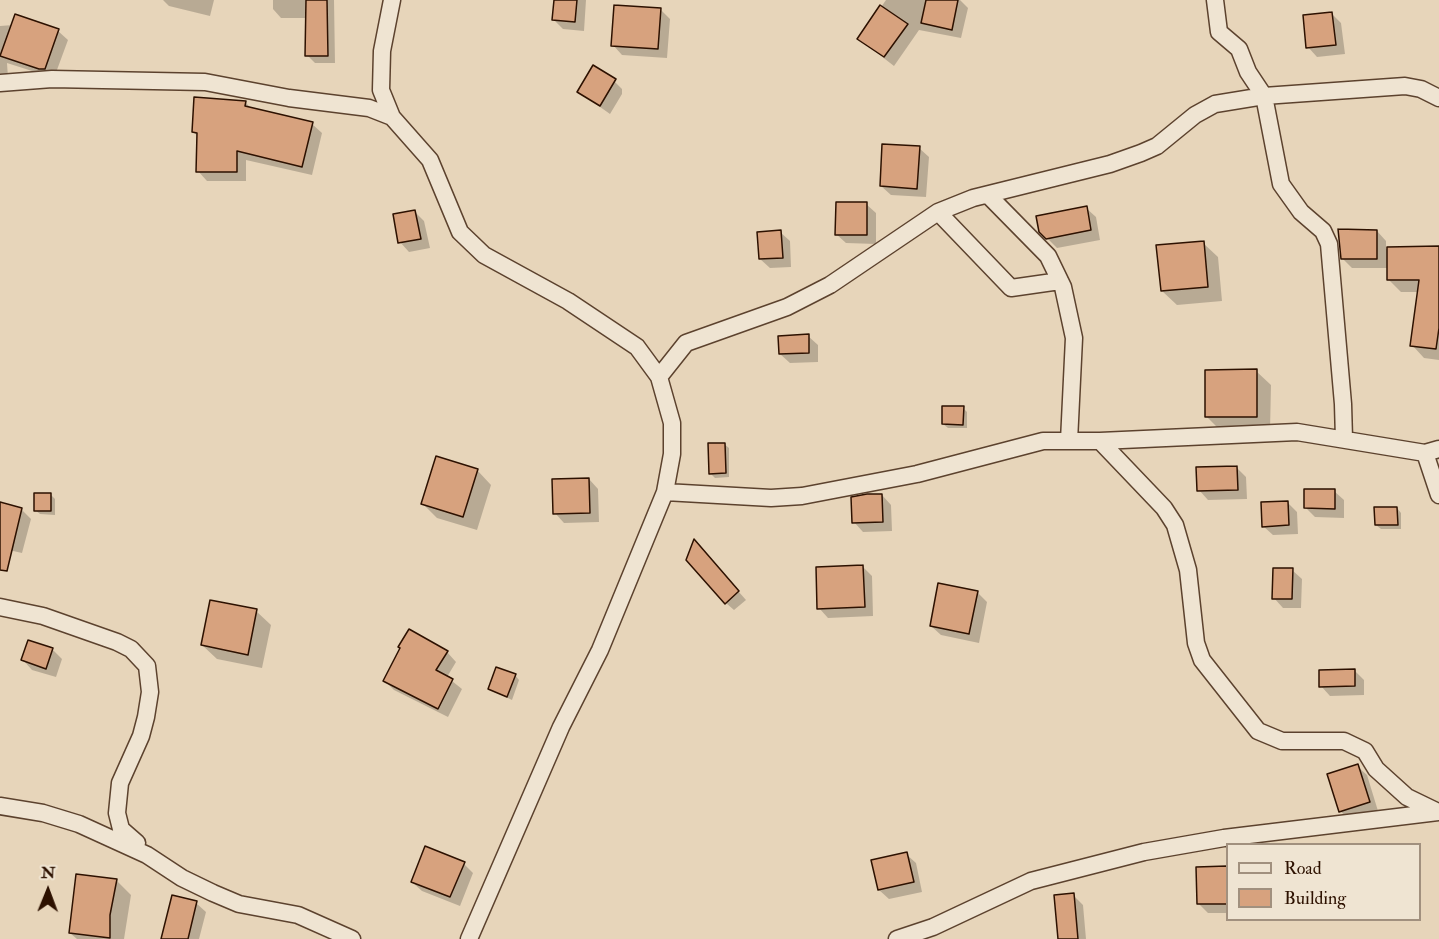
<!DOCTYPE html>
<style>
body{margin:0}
#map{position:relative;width:1439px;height:939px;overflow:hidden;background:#e7d5ba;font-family:"IM FELL Double Pica",serif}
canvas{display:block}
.legend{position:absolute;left:1226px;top:843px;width:195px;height:78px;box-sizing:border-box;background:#efe4d2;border:2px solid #a1907e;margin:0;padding:8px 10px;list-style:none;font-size:18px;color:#2d1100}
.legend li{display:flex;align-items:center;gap:12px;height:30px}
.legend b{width:30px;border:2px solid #a1907e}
.north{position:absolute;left:18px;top:861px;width:60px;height:60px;-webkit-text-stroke:4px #efe4d2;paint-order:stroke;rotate:1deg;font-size:16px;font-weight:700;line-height:24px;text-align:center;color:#2d1100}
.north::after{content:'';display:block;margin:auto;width:21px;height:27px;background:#2d1100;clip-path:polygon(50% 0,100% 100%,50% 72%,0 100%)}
</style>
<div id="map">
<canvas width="1439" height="939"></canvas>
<ul class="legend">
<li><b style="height:8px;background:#efe4d2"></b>Road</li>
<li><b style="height:16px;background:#d7a27e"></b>Building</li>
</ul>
<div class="north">N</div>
</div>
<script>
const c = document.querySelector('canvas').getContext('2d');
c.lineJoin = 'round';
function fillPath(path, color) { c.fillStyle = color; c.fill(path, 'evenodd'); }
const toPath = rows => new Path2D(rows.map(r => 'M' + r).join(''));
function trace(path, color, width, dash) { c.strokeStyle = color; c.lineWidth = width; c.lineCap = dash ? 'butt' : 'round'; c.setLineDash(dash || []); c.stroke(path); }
fillPath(toPath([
 [163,0,214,0,210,16,169,6],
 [273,0,334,0,335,63,315,63,307,55,308,18,281,18,273,9],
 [555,0,586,0,584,31,563,29,554,20],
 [886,0,960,0,968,8,961,38,919,30,894,66,859,39],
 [660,9,670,19,667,58,622,55,613,45],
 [1332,14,1341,23,1345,54,1317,57,1308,47],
 [16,16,58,31,68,40,54,78,7,63,8,78,0,79,0,26,13,25],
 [612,79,622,89,622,94,610,114,579,92],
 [245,102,252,109,312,124,322,133,312,175,246,160,246,181,207,181,198,171,198,136,193,132],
 [919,148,929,157,926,197,891,195,881,186],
 [866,204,876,213,876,244,846,243,836,234],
 [1086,208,1096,217,1100,240,1057,248,1040,231],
 [415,212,424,221,430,248,409,252,400,242],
 [1377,231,1386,241,1386,249,1439,248,1439,360,1424,358,1412,345,1418,292,1401,292,1389,280,1388,268,1352,268,1342,258],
 [780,232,790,241,791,267,770,268,760,259],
 [1203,243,1218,257,1222,301,1177,305,1162,291],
 [808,336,818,345,818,362,790,363,780,354],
 [1256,371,1271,385,1270,431,1221,431,1207,417],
 [963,408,967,412,967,428,948,428,943,424],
 [724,444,729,448,729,477,715,478,710,473],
 [1237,468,1246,477,1247,499,1208,500,1199,490],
 [477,470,491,485,477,530,437,518,423,504],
 [589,479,598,489,599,522,564,523,555,513],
 [1334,491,1344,500,1344,518,1315,517,1305,507],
 [51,495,55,499,55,515,40,514,35,510],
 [882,495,891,505,892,531,863,532,854,522],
 [1287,502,1297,512,1298,534,1273,535,1263,526],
 [0,504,21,509,31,519,22,553,0,548],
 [1397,508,1401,513,1401,529,1381,529,1376,525],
 [701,549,746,600,734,610,726,603],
 [862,566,872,576,873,616,828,618,819,608],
 [1292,570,1302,579,1301,608,1283,608,1274,598],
 [977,592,987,602,979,643,941,635,931,626],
 [256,611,271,625,262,668,217,659,202,645],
 [52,649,62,659,56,677,32,670,23,660],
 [447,652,456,662,447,677,462,689,448,717,394,690,385,681],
 [1354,670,1364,680,1364,695,1330,696,1321,686],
 [515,675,519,680,512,700,489,689],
 [1357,766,1367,775,1378,811,1350,820,1340,811],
 [906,854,916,863,922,892,889,899,879,890],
 [464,864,473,873,460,906,422,891,412,882],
 [1228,868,1228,913,1208,913,1199,904,1198,869],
 [116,880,131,895,124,939,77,939,70,933],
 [1073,895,1083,905,1086,939,1059,939],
 [196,903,206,912,199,939,162,939]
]), '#0003');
const building = toPath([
 [306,0,327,0,328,56,305,56,306,0],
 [554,0,577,0,575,22,552,20,554,0],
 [926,0,958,0,952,30,921,23,926,0],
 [614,5,661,8,658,49,611,46,614,5],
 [880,5,908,24,884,57,857,39,880,5],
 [1332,12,1336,45,1306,48,1303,15,1332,12],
 [15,14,59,29,45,69,39,69,0,56,15,14],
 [593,65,616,79,600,106,577,92,593,65],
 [194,97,246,101,245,106,313,122,302,167,237,151,237,172,196,172,197,133,192,132,194,97],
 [882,144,920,146,917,189,880,186,882,144],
 [836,202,867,202,867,235,835,235,836,202],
 [1087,206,1091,230,1046,239,1039,232,1036,216,1087,206],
 [415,210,421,239,398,243,393,214,415,210],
 [1338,229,1377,230,1377,259,1341,259,1338,229],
 [781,230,783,258,759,259,757,232,781,230],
 [1204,241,1208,287,1161,291,1156,245,1204,241],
 [1439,246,1439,328,1436,349,1410,346,1419,280,1387,280,1387,247,1439,246],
 [809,334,809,353,779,354,778,336,809,334],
 [1257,369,1257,417,1205,417,1205,370,1257,369],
 [942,406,964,406,963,425,942,424,942,406],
 [708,443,725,443,726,473,709,474,708,443],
 [436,456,478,469,463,517,421,504,436,456],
 [1237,466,1238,490,1197,491,1196,467,1237,466],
 [589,478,590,513,553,514,552,479,589,478],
 [1304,489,1335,489,1335,509,1304,508,1304,489],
 [34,493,51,493,51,511,34,511,34,493],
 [867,494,882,494,883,522,852,523,851,497,867,494],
 [1288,501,1289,525,1262,527,1261,502,1288,501],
 [0,502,22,508,7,571,0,570,0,502],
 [1374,507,1397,507,1398,525,1375,525,1374,507],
 [694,539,739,591,725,604,686,560,694,539],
 [863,565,865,607,817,609,816,567,863,565],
 [1273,568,1293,568,1292,599,1272,599,1273,568],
 [938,583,978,591,969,634,930,626,938,583],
 [210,600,257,609,248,655,201,645,210,600],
 [409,629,448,651,436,670,453,679,438,709,383,681,400,648,398,647,409,629],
 [28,640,53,648,46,669,21,660,28,640],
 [496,667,516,674,507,697,488,689,496,667],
 [1355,669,1355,686,1319,687,1319,670,1355,669],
 [1358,764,1370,802,1339,812,1327,774,1358,764],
 [425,846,465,862,450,897,411,882,425,846],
 [907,852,914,882,878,890,871,860,907,852],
 [1227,866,1227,904,1197,904,1196,867,1227,866],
 [76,874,117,879,110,915,110,938,69,933,76,874],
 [1074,893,1078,939,1058,939,1054,895,1074,893],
 [172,895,197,901,188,939,161,939,172,895]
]);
fillPath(building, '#d7a27e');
trace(building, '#2d1100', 1.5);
const minor = toPath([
 [392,0,382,51,381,90,392,117,430,160,460,232,484,255,568,301,637,347,659,377,672,423,672,454,665,492,600,650,561,727,469,939],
 [1215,0,1219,32,1239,49,1248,72,1264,96,1281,184,1301,212,1323,231,1329,244,1343,404,1344,439],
 [0,83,52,79,205,82,289,98,369,108,392,117],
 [988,195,1048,256,1063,287,1074,338,1069,441],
 [938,212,1011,288,1060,281],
 [659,377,686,343,787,307,830,285,938,212,973,198,1110,164,1141,153,1157,146,1195,115,1215,104,1264,96,1405,86,1421,89,1439,98],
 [1100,441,1164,508,1175,525,1188,570,1196,643,1202,660,1258,731,1282,741,1344,741,1365,751,1376,769,1407,797,1438,812],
 [1425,453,1439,495],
 [665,492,771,498,802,496,917,474,1043,441,1100,441,1297,432,1425,453,1439,449],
 [0,607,43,616,117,642,131,649,147,666,150,692,146,717,141,736,120,783,117,813,121,829,137,843],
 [0,806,43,813,79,824,147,855,182,878,213,893,239,904,298,915,352,939],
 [897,939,933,927,1031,881,1144,852,1224,838,1439,812]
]);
trace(minor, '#5c422e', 19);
trace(minor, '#efe4d2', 16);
</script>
